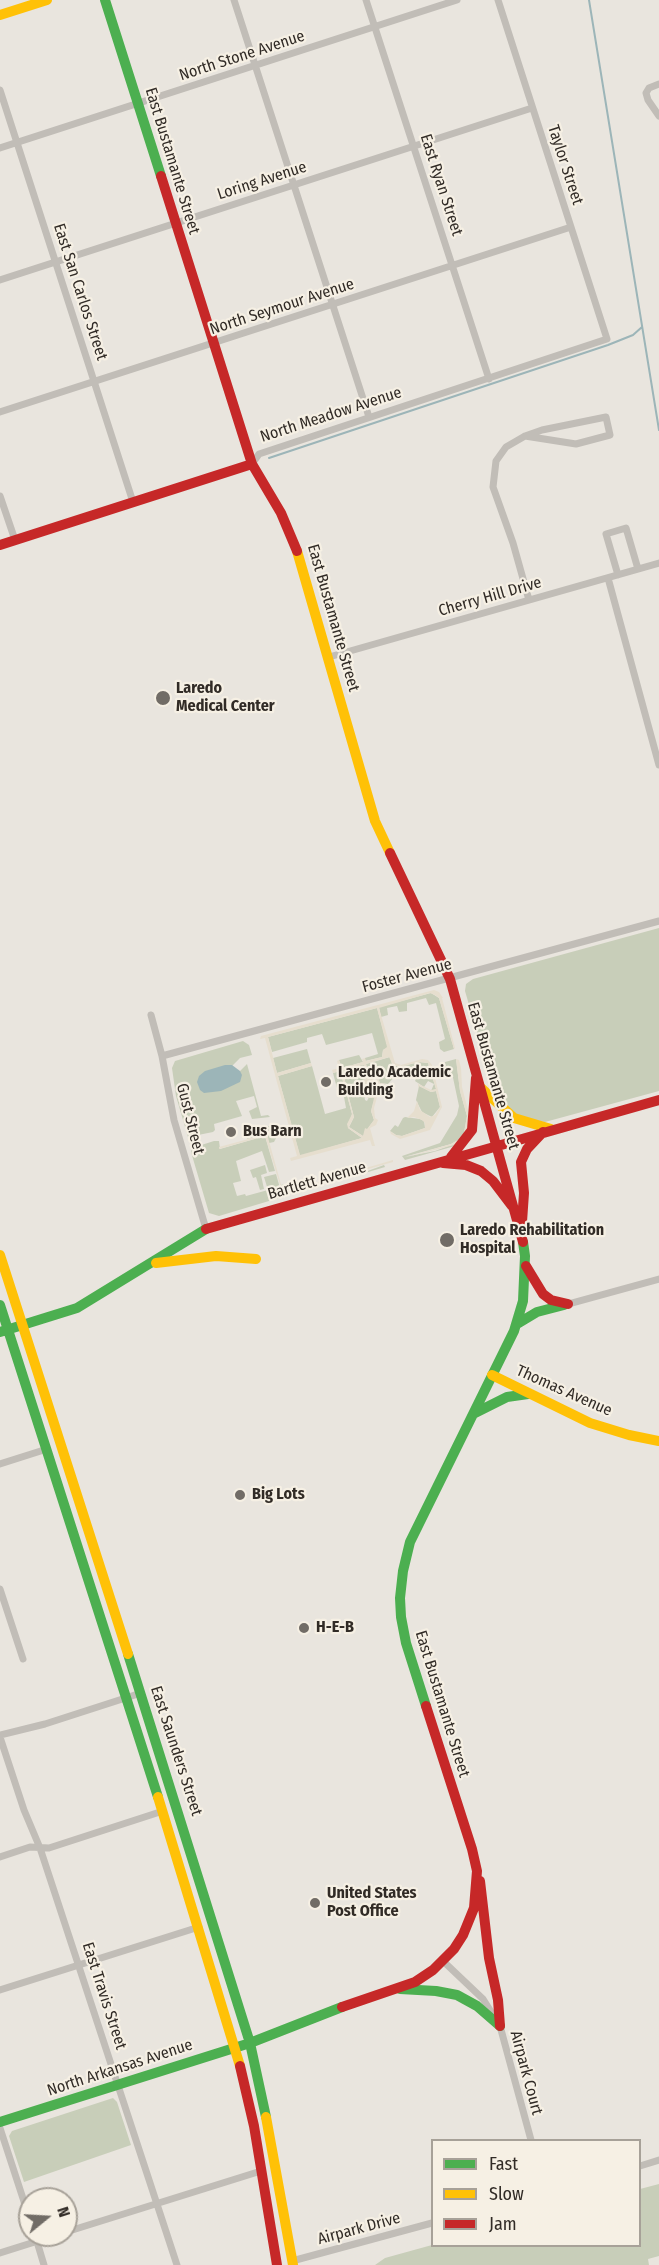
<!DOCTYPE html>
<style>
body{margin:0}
#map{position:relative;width:659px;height:2265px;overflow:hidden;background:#e9e5de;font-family:"Fira Sans Condensed",sans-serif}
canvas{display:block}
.legend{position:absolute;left:431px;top:2139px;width:210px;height:108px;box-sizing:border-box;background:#f6f0e4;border:2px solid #a7a198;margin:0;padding:8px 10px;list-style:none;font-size:18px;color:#312b26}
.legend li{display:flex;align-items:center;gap:12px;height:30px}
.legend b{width:30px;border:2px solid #a7a198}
.north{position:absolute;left:18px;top:2187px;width:60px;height:60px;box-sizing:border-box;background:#f6f0e4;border:2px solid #a7a198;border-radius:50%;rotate:72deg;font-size:16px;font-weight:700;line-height:24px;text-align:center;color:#312b26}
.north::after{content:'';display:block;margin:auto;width:21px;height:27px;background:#716c66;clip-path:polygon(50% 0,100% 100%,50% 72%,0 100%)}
</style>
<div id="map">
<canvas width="659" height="2265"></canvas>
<ul class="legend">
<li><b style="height:8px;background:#4caf50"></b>Fast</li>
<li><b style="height:8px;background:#ffc107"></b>Slow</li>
<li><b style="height:8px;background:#c62828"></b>Jam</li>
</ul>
<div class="north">N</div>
</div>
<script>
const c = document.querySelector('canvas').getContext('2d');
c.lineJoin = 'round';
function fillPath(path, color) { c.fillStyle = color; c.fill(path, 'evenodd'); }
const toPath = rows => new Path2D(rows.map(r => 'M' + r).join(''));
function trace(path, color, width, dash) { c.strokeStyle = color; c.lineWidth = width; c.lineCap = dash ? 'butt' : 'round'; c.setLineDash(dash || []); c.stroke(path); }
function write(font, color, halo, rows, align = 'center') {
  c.font = font + ' "Fira Sans Condensed",sans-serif'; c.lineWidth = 4.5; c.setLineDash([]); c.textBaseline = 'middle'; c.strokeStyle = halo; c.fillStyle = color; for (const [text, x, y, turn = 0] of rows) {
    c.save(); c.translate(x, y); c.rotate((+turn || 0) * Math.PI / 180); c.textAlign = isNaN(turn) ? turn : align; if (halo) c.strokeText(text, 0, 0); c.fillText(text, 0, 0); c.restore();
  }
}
fillPath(toPath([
 [659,928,659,1091,545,1122,522,1120,495,1094,465,991,466,984,473,979],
 [431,993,439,998,454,1049,444,1052,440,1049,439,1042,445,1039,436,1003,429,1005,426,998,407,1003,407,1011,399,1012,397,1006,387,1008,388,1015,381,1017,379,1007],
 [377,1008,388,1048,383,1050,382,1057,365,1061,365,1058,378,1054,372,1033,326,1045,322,1034,307,1038,307,1042,272,1052,268,1037],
 [243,1041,249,1045,252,1055,240,1058,231,1067,238,1073,247,1064,261,1116,268,1115,270,1117,252,1119,249,1111,257,1107,254,1096,236,1101,242,1116,214,1124,215,1130,213,1132,188,1137,176,1096,172,1068,175,1061],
 [307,1049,311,1063,277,1073,273,1058],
 [359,1055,363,1062,342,1068,339,1060],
 [390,1057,392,1064,399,1067,419,1062,428,1063,436,1089,431,1091,434,1084,428,1081,424,1087,415,1081,417,1077,412,1071,406,1071,404,1076,400,1074,398,1077,395,1076,388,1084,380,1083,378,1078,381,1076,378,1074,370,1078,366,1064],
 [456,1059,460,1091,467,1116,464,1133,458,1140,451,1144,404,1157,435,1151,459,1142,455,1146,405,1160,402,1156,440,1143,457,1115,459,1106,452,1073,444,1074,443,1069,445,1062],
 [364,1064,367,1078,362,1088,348,1092,342,1070],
 [312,1066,325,1114,346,1108,344,1097,347,1095,352,1114,348,1128,362,1138,300,1156,278,1076],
 [340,1071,346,1092,343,1093,342,1091,338,1092,333,1073],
 [419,1086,431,1092,436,1091,440,1107,432,1117,422,1112,416,1100],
 [363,1090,365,1100,367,1101,369,1097,375,1098,371,1111,374,1120,363,1136,349,1127,354,1117,348,1094],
 [405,1117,420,1119,424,1121,425,1128,402,1136,396,1135,390,1131,395,1125,398,1127,403,1118],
 [269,1126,274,1130,276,1138,274,1142,269,1143,266,1134,247,1139,246,1134],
 [265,1136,275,1171,269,1172,262,1151,236,1161,241,1181,233,1183,237,1196,245,1194,246,1196,268,1190,264,1177,276,1174,280,1188,282,1188,281,1185,285,1184,289,1186,289,1195,219,1216,209,1213,191,1152,192,1148,214,1141,219,1141,220,1149],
 [265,1165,267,1173,261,1175,264,1189,260,1190,256,1177,253,1178,250,1170],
 [384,1165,385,1167,338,1181,337,1178,362,1173],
 [113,2098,117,2102,131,2145,24,2182,9,2136,12,2131],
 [659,2184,659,2256,648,2259,649,2265,375,2265,385,2258,432,2245,640,2246,640,2189]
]), '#c8ceb9');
fillPath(toPath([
 [434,990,439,992,443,998,442,998,455,1048,454,1049,439,998,435,995,430,993,379,1008,395,1063,401,1065,422,1059,428,1060,432,1065,442,1107,430,1130,400,1139,391,1134,390,1131,396,1135,402,1136,425,1128,425,1123,422,1120,414,1117,407,1118,414,1111,417,1101,420,1110,430,1117,435,1115,440,1107,436,1091,431,1092,419,1086,418,1088,418,1084,414,1082,431,1090,436,1089,428,1063,419,1062,399,1067,393,1065,389,1057,366,1064,370,1078,373,1077,374,1082,378,1078,380,1083,386,1084,379,1090,374,1108,375,1118,378,1120,376,1125,370,1128,375,1146,372,1146,370,1140,291,1161,290,1158,297,1156,265,1038,260,1039,261,1036],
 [377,1008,387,1047,383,1050,382,1057,366,1061,365,1058,362,1059,363,1062,342,1068,339,1060,337,1061,339,1068,332,1070,333,1073,340,1071,346,1092,344,1094,347,1095,352,1114,347,1124,348,1128,362,1138,300,1155,278,1076,312,1066,311,1063,277,1073,268,1037],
 [364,1065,367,1078,360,1081,362,1088,348,1092,342,1070],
 [362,1090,368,1093,367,1098,374,1098,371,1111,374,1120,367,1129,365,1128,363,1136,349,1127,354,1117,348,1095],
 [456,1059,459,1060,461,1068,462,1087,470,1118,469,1127,459,1142,454,1145,403,1158,451,1144,458,1140,464,1133,467,1116,460,1091],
 [267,1134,282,1188,281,1188,265,1136,219,1149,219,1147],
 [393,1160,393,1162,361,1171,299,1189,298,1188]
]), '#e6dece');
fillPath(toPath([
 [225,1065,232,1065,240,1071,242,1075,240,1082,221,1091,204,1093,200,1090,197,1082,199,1076,205,1071]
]), '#9cb5b8');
trace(toPath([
 [589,0,659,430],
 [269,458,608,345,633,335,642,327]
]), '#9cb5b8', 2);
trace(toPath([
 [234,0,369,417],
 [366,0,489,379],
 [659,84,649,88,646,93,648,100,659,116],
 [0,90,133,502],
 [0,148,457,0],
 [0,280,532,108],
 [0,412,571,227],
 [525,436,576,444,610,435,606,417,542,430,525,436,506,447,496,461,493,487,513,543,529,600],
 [252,464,259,454,607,339,498,0],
 [0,496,15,540],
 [618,575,606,534,626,528,638,569],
 [608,578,659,765],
 [329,657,659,563],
 [151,1015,162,1056,174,1120,206,1229],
 [162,1056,659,921],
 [568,1304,659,1279],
 [0,1464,47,1449],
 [0,1589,23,1659],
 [0,1735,45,1724,141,1693],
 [0,1737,24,1810,40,1848,177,2265],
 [0,1857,30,1847,49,1848,163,1811],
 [443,1961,483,1999,500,2026,531,2140],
 [0,1990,199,1927],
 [0,2128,30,2220],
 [640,2166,659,2160],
 [66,2232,261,2171],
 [35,2235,44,2265],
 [0,2253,57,2235],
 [292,2261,432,2223]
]), '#c1bdb7', 7);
trace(toPath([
 [105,0,161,176],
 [0,1305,158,1797],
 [517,1324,537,1312,564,1305],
 [0,1332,77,1308,206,1229],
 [473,1414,507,1397,528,1394],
 [128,1654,250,2043,266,2117],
 [426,1706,406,1643,401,1617,400,1598,403,1571,410,1542,514,1331,523,1301,525,1256,523,1242],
 [400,1989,436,1991,457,1995,477,2006,500,2026],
 [0,2122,250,2043,342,2007]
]), '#4caf50', 10);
trace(toPath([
 [0,15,47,0],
 [297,551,375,821,390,853],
 [481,1088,514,1118,551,1129],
 [0,1255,128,1654],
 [156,1263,216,1256,256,1259],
 [492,1375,590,1423,629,1435,659,1441],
 [158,1797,240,2066],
 [266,2117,293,2265]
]), '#ffc107', 10);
trace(toPath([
 [161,176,252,464,281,513,297,551],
 [0,545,252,464],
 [390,853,450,979,523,1242],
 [451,1157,472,1130,476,1078],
 [443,1163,466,1165,481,1171,493,1181,512,1206],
 [522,1222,524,1193,521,1162,527,1149,543,1132],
 [206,1229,659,1100],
 [526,1266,543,1294,551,1300,568,1304],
 [480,1881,489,1958,498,2000,500,2026],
 [342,2007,415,1982,433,1970,454,1949,463,1935,474,1908,477,1871,472,1849,426,1706],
 [240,2066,254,2126,277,2265]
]), '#c62828', 10);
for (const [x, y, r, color] of [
 [163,698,8,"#716c66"],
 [326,1082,6,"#716c66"],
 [231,1132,6,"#716c66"],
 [447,1240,8,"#716c66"],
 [240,1495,6,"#716c66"],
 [304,1628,6,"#716c66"],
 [315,1903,6,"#716c66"]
]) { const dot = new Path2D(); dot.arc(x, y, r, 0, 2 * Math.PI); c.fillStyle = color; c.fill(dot); trace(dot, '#f6f0e4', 2); }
write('16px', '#312b26', '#f6f0e4', [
 ["North Stone Avenue",242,56,-18],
 ["East Bustamante Street",172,161,73],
 ["Taylor Street",565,165,72],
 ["Loring Avenue",262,181,-18],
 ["East Ryan Street",441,185,72],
 ["East San Carlos Street",80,292,72],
 ["North Seymour Avenue",282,307,-18],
 ["North Meadow Avenue",331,415,-18],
 ["Cherry Hill Drive",490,597,-16],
 ["East Bustamante Street",333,618,74],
 ["Foster Avenue",407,976,-15],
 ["East Bustamante Street",493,1076,74],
 ["Gust Street",190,1119,76],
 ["Bartlett Avenue",317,1181,-16],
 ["Thomas Avenue",564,1391,24],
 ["East Bustamante Street",442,1704,73],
 ["East Saunders Street",176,1751,72],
 ["East Travis Street",104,1996,72],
 ["North Arkansas Avenue",120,2068,-18],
 ["Airpark Court",526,2073,75],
 ["Airpark Drive",359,2229,-15]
]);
write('bold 16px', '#312b26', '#f6f0e4', [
 ["Laredo",176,689],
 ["Medical Center",176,707],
 ["Laredo Academic",338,1073],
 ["Building",338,1091],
 ["Bus Barn",243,1132],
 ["Laredo Rehabilitation",460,1231],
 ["Hospital",460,1249],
 ["Big Lots",252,1495],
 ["H-E-B",316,1628],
 ["United States",327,1894],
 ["Post Office",327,1912]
], 'left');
</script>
